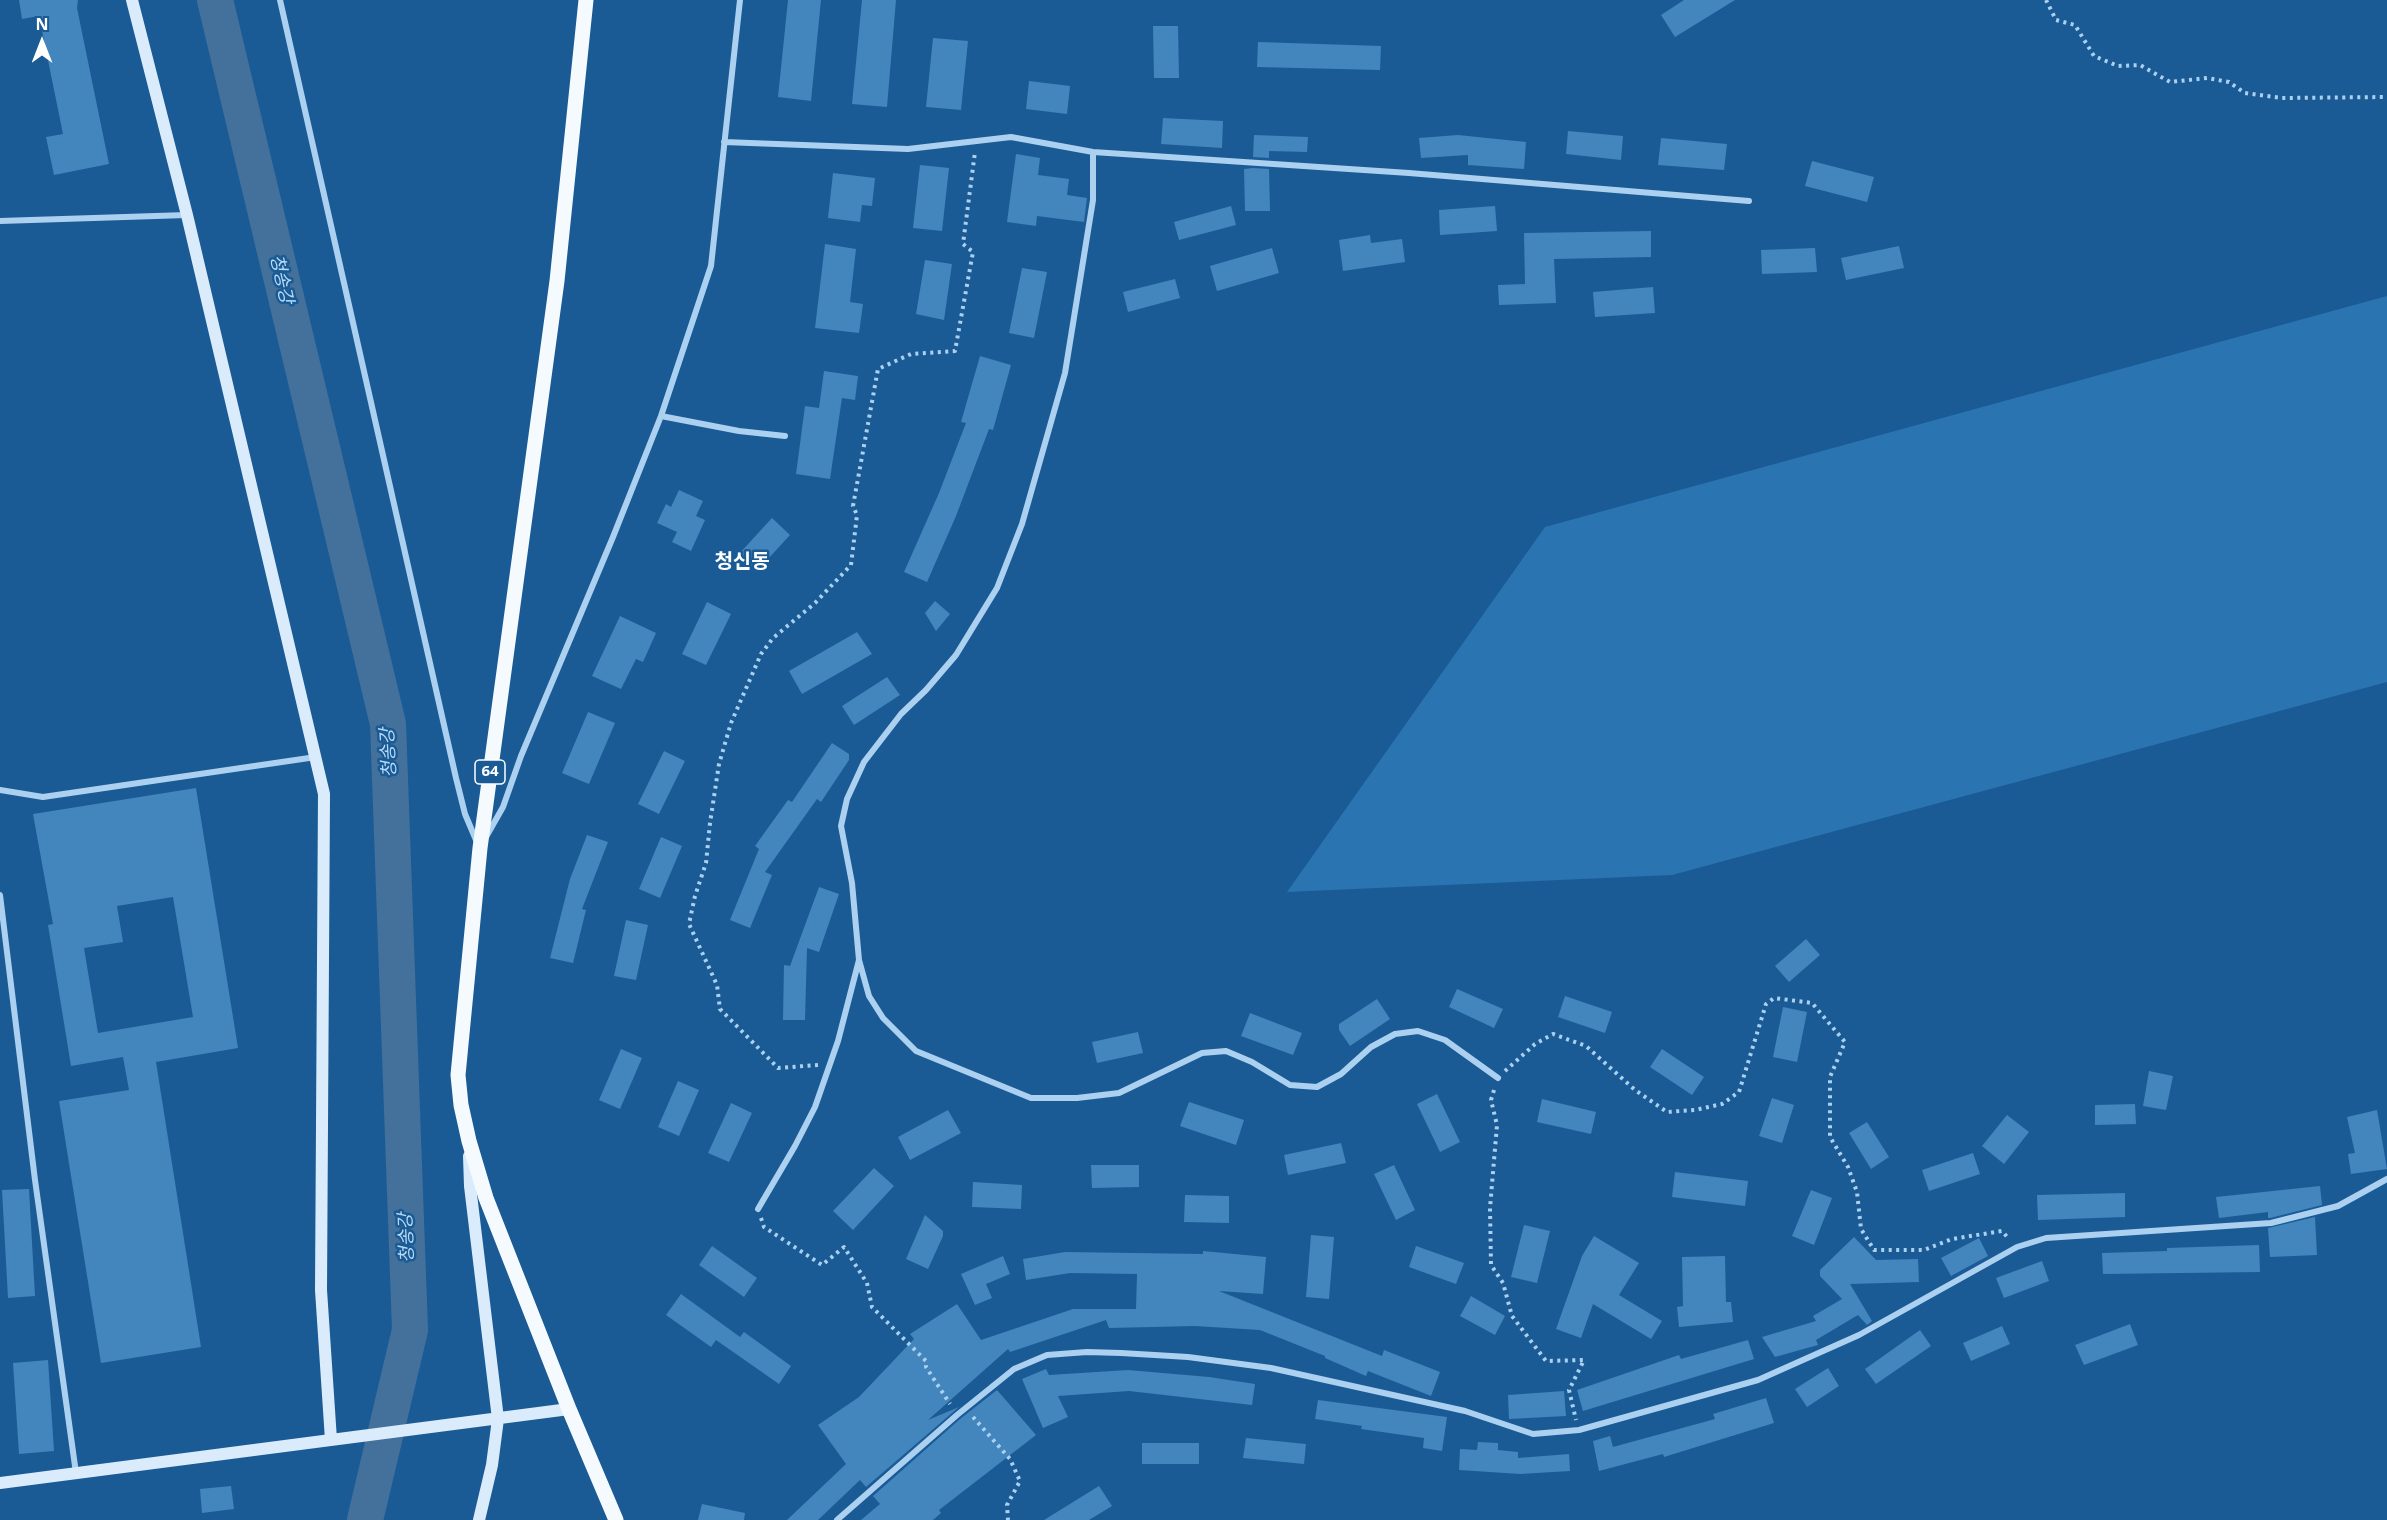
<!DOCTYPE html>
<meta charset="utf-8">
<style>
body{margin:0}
#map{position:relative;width:2387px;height:1520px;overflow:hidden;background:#1a5b96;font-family:"Open Sans",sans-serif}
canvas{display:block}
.north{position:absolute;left:12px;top:12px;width:60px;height:60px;-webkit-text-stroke:4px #1a5b96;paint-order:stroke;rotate:0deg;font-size:16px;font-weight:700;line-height:24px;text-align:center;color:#fff}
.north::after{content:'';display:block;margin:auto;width:21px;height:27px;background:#fff;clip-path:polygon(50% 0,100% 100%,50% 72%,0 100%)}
</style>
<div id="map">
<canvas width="2387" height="1520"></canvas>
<div class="north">N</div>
</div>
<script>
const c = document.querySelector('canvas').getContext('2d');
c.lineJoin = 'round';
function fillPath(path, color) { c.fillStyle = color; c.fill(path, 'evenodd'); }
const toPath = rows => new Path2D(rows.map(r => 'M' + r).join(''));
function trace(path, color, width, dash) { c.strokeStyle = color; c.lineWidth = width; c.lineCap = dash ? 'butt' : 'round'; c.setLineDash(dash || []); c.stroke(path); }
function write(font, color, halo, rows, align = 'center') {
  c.font = font + ' "Open Sans","Noto Sans KR",sans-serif'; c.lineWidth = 5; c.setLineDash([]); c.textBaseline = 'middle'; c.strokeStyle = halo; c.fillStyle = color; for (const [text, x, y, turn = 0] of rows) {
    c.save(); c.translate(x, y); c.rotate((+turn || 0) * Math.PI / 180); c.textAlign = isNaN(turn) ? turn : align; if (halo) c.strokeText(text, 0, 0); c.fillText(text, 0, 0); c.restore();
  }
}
fillPath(toPath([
 [2387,296,2387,682,1672,875,1287,892,1545,527]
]), '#2a74b2');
trace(toPath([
 [215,0,388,724,410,1330,365,1520]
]), '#43719b', 36);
fillPath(toPath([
 [19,0,78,0,77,8,109,164,54,175,46,137,63,134,39,16,22,19],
 [788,0,821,0,811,101,778,97],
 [862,0,896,0,887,107,852,104],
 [1684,0,1735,0,1675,37,1661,15],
 [1153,26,1178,26,1179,78,1154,78],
 [933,38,968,41,961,110,926,107],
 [1258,42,1381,46,1380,70,1257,67],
 [1029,81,1070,86,1067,114,1026,109],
 [1163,118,1223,121,1222,148,1161,144],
 [1568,131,1623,136,1621,160,1566,154],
 [1254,135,1308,137,1307,152,1269,151,1269,158,1253,157],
 [1458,135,1526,142,1524,169,1468,165,1468,155,1421,158,1419,138],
 [1661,138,1727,144,1724,170,1658,165],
 [1016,154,1040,158,1038,175,1069,179,1067,195,1087,198,1084,222,1037,216,1036,226,1007,222],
 [1812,161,1874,177,1867,202,1805,186],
 [920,165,949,168,942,231,913,228],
 [1253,168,1269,169,1270,211,1245,211,1244,169],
 [833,173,875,178,872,206,862,205,860,222,828,218],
 [1231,206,1236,225,1179,240,1174,222],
 [1495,206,1497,231,1440,235,1439,210],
 [1651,231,1651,257,1554,259,1556,303,1499,305,1498,285,1525,284,1524,233],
 [1370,235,1371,243,1402,239,1405,262,1343,271,1339,240],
 [825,244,856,249,850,302,863,304,859,333,815,328],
 [1899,246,1904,268,1846,280,1841,258],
 [1272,248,1279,273,1217,291,1210,266],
 [1815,248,1817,272,1762,274,1761,250],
 [925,260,952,264,944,320,916,314],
 [1022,268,1047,272,1034,338,1009,333],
 [1175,279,1180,298,1128,312,1123,292],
 [1653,287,1655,313,1595,317,1593,292],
 [980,356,1011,365,993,430,989,429,956,516,927,582,904,572,939,493,966,423,961,422],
 [824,371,858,376,855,400,842,398,830,479,796,474,805,406,819,408],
 [679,490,703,501,696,516,705,520,691,551,672,542,677,532,657,523,666,504,671,507],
 [772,518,790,535,756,572,738,555],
 [935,601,950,614,936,631,925,613],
 [707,602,731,614,706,665,682,654],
 [620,616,656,633,643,662,636,659,621,689,592,676],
 [857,632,872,654,802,694,789,671],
 [887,677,900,695,854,725,842,706],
 [588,712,615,723,589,784,562,773],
 [832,743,849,754,849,760,821,802,817,799,765,872,772,875,750,928,730,920,759,849,755,846,788,800,792,802],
 [664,751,685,761,659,814,638,804],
 [196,788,238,1048,156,1062,201,1347,101,1363,59,1101,129,1090,123,1057,71,1066,48,925,53,924,33,814],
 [173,897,193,1017,98,1033,84,948,123,942,117,906],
 [587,835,608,842,582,909,586,910,573,963,550,958,570,879],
 [661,837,682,846,660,898,639,889],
 [819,887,839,894,819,952,807,948,805,1020,783,1020,784,965,790,966],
 [626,920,648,925,636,980,614,976],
 [1806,939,1820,955,1789,982,1775,966],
 [1457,989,1503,1009,1494,1028,1449,1007],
 [1565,996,1612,1012,1605,1033,1558,1017],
 [1377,999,1390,1019,1350,1046,1339,1030,1339,1024],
 [1783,1007,1807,1012,1797,1062,1773,1057],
 [1250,1013,1302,1033,1293,1055,1241,1036],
 [1138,1032,1143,1053,1097,1063,1092,1042],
 [621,1049,642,1058,620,1109,599,1100],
 [1662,1049,1704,1077,1692,1095,1650,1067],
 [2149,1071,2173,1076,2166,1110,2143,1106],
 [678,1081,699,1090,679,1136,658,1127],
 [1437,1094,1460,1142,1440,1152,1417,1104],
 [1772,1098,1794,1105,1782,1143,1759,1136],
 [1542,1099,1596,1112,1591,1134,1537,1122],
 [1189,1102,1244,1120,1236,1145,1180,1126],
 [731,1103,752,1113,729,1162,708,1153],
 [2135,1104,2136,1124,2095,1125,2095,1105],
 [948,1110,961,1133,910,1160,898,1137],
 [2377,1110,2387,1169,2351,1174,2348,1154,2355,1153,2347,1117],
 [2007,1115,2029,1132,2004,1164,1982,1146],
 [1867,1122,1889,1157,1871,1169,1849,1133],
 [1341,1143,1346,1163,1288,1175,1284,1155],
 [1973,1153,1980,1174,1929,1191,1922,1170],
 [1091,1165,1139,1165,1139,1187,1092,1188],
 [1394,1165,1415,1210,1396,1220,1374,1174],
 [874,1168,894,1186,853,1230,833,1211],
 [1675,1172,1748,1181,1745,1206,1672,1197],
 [973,1182,1022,1185,1021,1209,972,1207],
 [2320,1186,2322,1205,2270,1218,2268,1218,2268,1212,2219,1218,2216,1197],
 [29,1189,35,1296,8,1298,2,1190],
 [1811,1190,1832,1198,1814,1245,1792,1236],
 [2125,1193,2125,1217,2038,1220,2037,1195],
 [1185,1195,1229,1196,1229,1223,1184,1222],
 [925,1215,943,1231,943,1236,928,1269,906,1259],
 [2315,1217,2317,1255,2270,1257,2268,1228],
 [1524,1225,1550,1231,1537,1283,1511,1277],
 [1311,1235,1334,1237,1329,1299,1306,1297],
 [1594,1236,1639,1263,1619,1295,1662,1321,1651,1339,1593,1304,1581,1338,1556,1329,1582,1256],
 [1854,1237,1876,1260,1918,1259,1919,1282,1850,1284,1872,1321,1867,1325,1858,1315,1816,1340,1818,1345,1775,1357,1762,1337,1816,1321,1813,1316,1842,1299,1820,1276,1820,1270],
 [1979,1238,1988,1256,1951,1276,1941,1258],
 [2259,1245,2260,1272,2103,1274,2102,1253,2167,1251,2167,1248],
 [712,1246,757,1278,744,1297,699,1265],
 [1416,1246,1464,1263,1456,1284,1409,1267],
 [1203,1251,1266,1257,1263,1294,1219,1291,1382,1356,1384,1350,1440,1372,1431,1396,1368,1371,1366,1376,1325,1358,1325,1356,1260,1330,1195,1326,1109,1328,1106,1320,1010,1352,1008,1349,928,1420,959,1407,866,1487,860,1480,818,1520,787,1520,846,1464,818,1425,859,1397,914,1339,910,1334,957,1304,981,1340,1073,1309,1136,1309,1137,1274,1070,1273,1026,1280,1023,1259,1065,1252,1203,1254],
 [1003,1256,1010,1274,986,1284,992,1298,975,1305,961,1274],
 [1725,1256,1726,1302,1731,1302,1733,1322,1679,1327,1677,1307,1683,1306,1682,1257],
 [2042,1261,2049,1281,2004,1298,1996,1278],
 [681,1294,740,1337,744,1332,791,1366,779,1384,716,1340,711,1347,666,1315],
 [1471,1296,1505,1316,1495,1335,1460,1316],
 [2130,1324,2138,1345,2084,1365,2075,1345],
 [2002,1326,2010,1344,1971,1361,1963,1343],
 [1920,1330,1931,1346,1876,1384,1865,1369],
 [1748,1340,1754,1359,1583,1411,1577,1390,1679,1355,1681,1359],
 [48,1360,54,1451,19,1454,13,1363],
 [1828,1368,1839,1386,1807,1407,1795,1389],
 [1046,1369,1049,1375,1128,1370,1209,1377,1255,1384,1252,1405,1129,1391,1058,1396,1068,1417,1043,1428,1022,1379],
 [997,1390,1036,1435,939,1510,941,1513,933,1520,861,1520,880,1504,873,1496,960,1419],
 [1564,1391,1566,1416,1509,1419,1508,1395],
 [1766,1398,1774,1423,1664,1457,1663,1454,1599,1471,1593,1441,1610,1436,1613,1447,1715,1419,1713,1414],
 [1318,1400,1447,1417,1442,1451,1423,1448,1424,1438,1361,1429,1362,1426,1315,1419],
 [1246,1438,1306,1444,1304,1464,1243,1458],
 [1478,1442,1498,1443,1498,1450,1518,1452,1518,1458,1569,1454,1570,1471,1520,1474,1459,1470,1460,1449,1477,1450],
 [1142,1443,1199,1443,1199,1464,1142,1464],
 [231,1486,234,1509,202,1513,200,1489],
 [1099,1486,1112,1506,1089,1520,1044,1520],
 [702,1504,745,1513,744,1520,698,1520]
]), '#4385bd');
trace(toPath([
 [2046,0,2056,20,2075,25,2094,56,2118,66,2140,65,2170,82,2207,78,2229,82,2245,93,2282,98,2387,97],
 [818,1065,778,1068,720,1009,717,985,689,924,695,896,706,863,710,823,719,764,731,723,761,654,773,638,815,603,851,565,857,515,853,506,878,369,911,354,955,351,973,252,963,244,975,152],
 [1505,1071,1535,1044,1553,1034,1586,1046,1635,1090,1667,1112,1695,1110,1722,1104,1739,1092,1766,1004,1774,998,1812,1003,1845,1042,1830,1077,1830,1137,1848,1167,1857,1192,1861,1229,1874,1250,1924,1250,1952,1239,2002,1231,2009,1239],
 [1494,1090,1491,1100,1497,1125,1490,1208,1491,1265,1503,1283,1512,1316,1546,1361,1584,1360,1569,1390,1576,1420],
 [761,1218,764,1227,822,1265,844,1247,867,1283,872,1307,926,1361,926,1367,950,1404],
 [973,1417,1010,1459,1020,1481,1007,1505,1008,1520]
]), '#acd1f0', 4, [3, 4.5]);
trace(toPath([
 [280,0,456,778,465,814,476,840],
 [724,142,908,149,1011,137,1093,152,1409,173,1749,201],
 [1093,152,1093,200,1065,373,1022,524,997,588,956,655,926,690,901,714,864,762,847,799,841,826,852,883,859,960,869,996,883,1018,916,1051,1031,1098,1077,1098,1119,1093,1202,1053,1226,1051,1252,1062,1290,1085,1317,1087,1341,1074,1371,1047,1395,1034,1418,1031,1445,1040,1498,1078],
 [0,221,187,215],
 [661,416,739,431,785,436],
 [0,790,43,797,316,757],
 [486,837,503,807,521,756,613,537,661,416,711,266,740,0],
 [0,895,35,1180,76,1473],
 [758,1209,795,1146,815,1107,838,1041,859,960],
 [837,1520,957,1415,1014,1369,1047,1355,1087,1352,1121,1353,1188,1357,1271,1368,1465,1411,1533,1434,1579,1430,1758,1380,1859,1335,2017,1247,2046,1238,2271,1223,2338,1206,2387,1179]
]), '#acd1f0', 6);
trace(toPath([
 [132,0,187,215,324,794,321,1290,331,1440],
 [469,1156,470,1186,498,1419,492,1465,479,1520],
 [0,1483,569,1409]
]), '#daecfb', 12);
trace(toPath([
 [586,0,557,281,480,848,458,1075,461,1105,469,1141,486,1198,569,1409,616,1520]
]), '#f5faff', 15);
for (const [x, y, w] of [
 [490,772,30]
]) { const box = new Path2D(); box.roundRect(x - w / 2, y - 12, w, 24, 4.5); c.fillStyle = '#1a5b96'; c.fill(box); trace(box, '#fff', 1.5); }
write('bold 15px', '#fff', null, [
 ["64",490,772]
]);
write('italic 18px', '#b9dbf7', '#1a5b96', [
 ["청송강",281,279,77],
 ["청송강",389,753,-93],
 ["청송강",407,1238,-92]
]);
write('bold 20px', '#fff', '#1a5b96', [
 ["청신동",742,562]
]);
</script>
